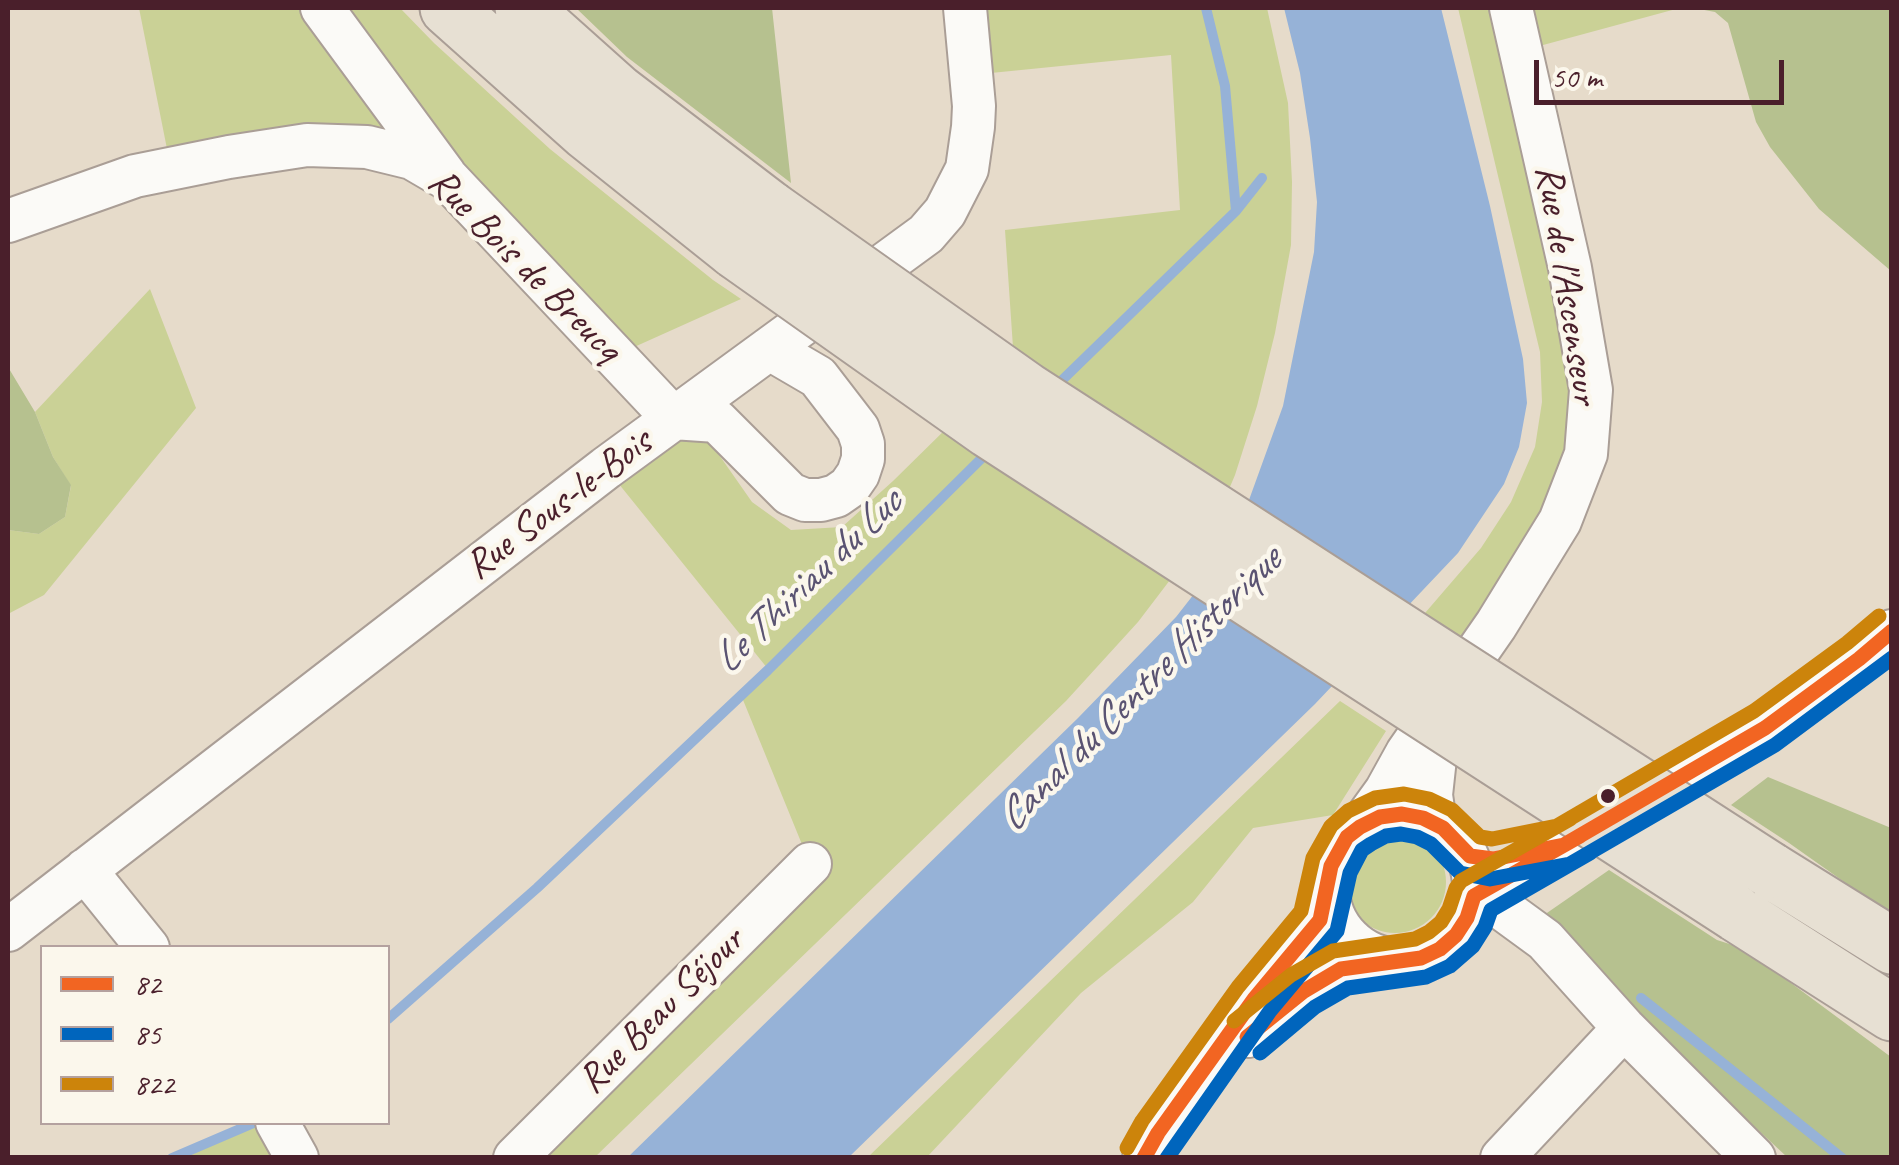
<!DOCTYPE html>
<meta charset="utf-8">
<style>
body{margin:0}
#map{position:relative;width:1899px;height:1165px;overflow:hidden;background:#e6dbca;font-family:Caveat,sans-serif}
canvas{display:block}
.frame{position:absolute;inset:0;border:10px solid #4a1f2b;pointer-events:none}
.legend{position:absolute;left:40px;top:945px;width:350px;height:180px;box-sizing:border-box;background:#fbf7ec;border:2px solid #b4a19f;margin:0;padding:12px 18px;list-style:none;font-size:30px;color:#4a1f2b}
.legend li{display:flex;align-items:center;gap:20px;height:50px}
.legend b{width:50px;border:2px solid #b4a19f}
.scale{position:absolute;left:1534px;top:60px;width:250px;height:45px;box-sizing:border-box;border:5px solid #4a1f2b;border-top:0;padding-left:12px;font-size:30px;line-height:35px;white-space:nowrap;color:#4a1f2b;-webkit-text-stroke:8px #fbf7ec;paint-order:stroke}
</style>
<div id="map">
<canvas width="1899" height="1165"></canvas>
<div class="frame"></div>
<ul class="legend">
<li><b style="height:12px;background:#f26522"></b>82</li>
<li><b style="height:12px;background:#0065bd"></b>85</li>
<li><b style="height:12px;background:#cc840b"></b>822</li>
</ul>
<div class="scale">50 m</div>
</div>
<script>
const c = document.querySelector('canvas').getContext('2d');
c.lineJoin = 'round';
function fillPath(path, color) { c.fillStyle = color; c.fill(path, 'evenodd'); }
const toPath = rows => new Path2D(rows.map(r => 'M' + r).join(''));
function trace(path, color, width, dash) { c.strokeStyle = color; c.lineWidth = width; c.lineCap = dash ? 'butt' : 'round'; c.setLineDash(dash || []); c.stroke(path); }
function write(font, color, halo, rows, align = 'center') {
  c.font = font + ' Caveat,sans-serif'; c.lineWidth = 9; c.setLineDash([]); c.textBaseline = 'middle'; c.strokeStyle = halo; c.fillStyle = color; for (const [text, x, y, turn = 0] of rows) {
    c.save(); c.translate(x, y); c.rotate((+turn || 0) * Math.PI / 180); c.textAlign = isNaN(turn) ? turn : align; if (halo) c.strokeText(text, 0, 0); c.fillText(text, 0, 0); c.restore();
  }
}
fillPath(toPath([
 [139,8,400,8,434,43,550,149,713,280,741,299,632,348,412,158,171,169],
 [965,8,1267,8,1288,103,1292,182,1291,245,1275,333,1257,406,1235,475,1221,508,1170,580,1138,622,1066,701,595,1157,515,1158,810,864,741,695,768,669,606,468,696,422,752,502,791,530,842,527,893,481,1014,362,1005,230,1180,210,1171,55,971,75],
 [1458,8,1694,9,1676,9,1521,51,1586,454,1474,657,1419,620,1481,548,1511,502,1535,447,1542,402,1540,352],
 [150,289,196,408,44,595,8,614,8,530,39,534,65,517,71,486,53,457,35,412],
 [1340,701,1386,731,1333,815,1253,828,1193,902,1081,993,927,1157,868,1157],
 '1344 882a51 51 0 1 1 102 0a51 51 0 1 1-102 0Z',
 [257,1122,297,1158,172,1158,251,1126]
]), '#cad196');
fillPath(toPath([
 [576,8,772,8,791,183,627,57],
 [1694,8,1891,8,1891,271,1819,209,1770,147,1756,122,1728,23,1715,12],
 [8,367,35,412,53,457,71,485,65,517,39,534,8,530],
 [1768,777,1891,828,1891,915,1789,843,1731,805],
 [1609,870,1717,940,1745,949,1891,1057,1891,1157,1787,1157,1633,1013,1544,915]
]), '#b6c18f');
fillPath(toPath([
 [1284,8,1441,8,1490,206,1523,359,1527,403,1519,447,1504,484,1458,553,1315,704,849,1157,627,1158,1078,718,1176,617,1212,571,1245,511,1283,406,1314,252,1317,202,1310,138,1300,73]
]), '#96b2d7');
trace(toPath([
 [1206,8,1225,86,1236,211],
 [1055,387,1236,211,1262,178],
 [1641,998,1842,1158],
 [388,1019,537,888,768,670,989,451],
 [172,1158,256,1122]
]), '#96b2d7', 10);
const minor = toPath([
 [322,8,445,175],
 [8,221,135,176,229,157,307,145,367,147,412,158,448,179,673,418],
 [673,418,717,421,790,494,805,500,821,500,836,496,849,487,858,474,863,459,863,444,858,429,818,377,770,349],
 [1440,712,1431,795,1434,816,1443,828],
 '1328 887a73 73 0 1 1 146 0a73 73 0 1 1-146 0Z',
 [1360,827,1386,791,1407,753,1496,625,1560,521,1586,454,1591,390,1570,268,1511,8],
 [85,870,148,948],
 [1474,896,1765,728,1859,659,1892,631],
 [1472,901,1493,902,1545,940,1624,1028,1754,1158],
 [8,930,606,468,926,234,945,212,967,169,973,127,974,106,965,8],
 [1248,1036,1304,991,1341,969,1395,961],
 [277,1122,297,1158],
 [515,1158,810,864],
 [1144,1158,1158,1133,1254,999,1320,920,1328,881],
 [1502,1158,1624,1028]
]);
const highway = toPath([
 [448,8,587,132,736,251],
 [523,8,617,92,770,209],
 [1770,870,1892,946],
 [1737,914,1892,1013]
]);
trace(minor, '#aa9e96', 46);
trace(highway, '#aa9e96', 59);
trace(minor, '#fbfaf7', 42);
trace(highway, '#e7e0d3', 55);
const highwayBridge = toPath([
 [770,209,1026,390,1770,870],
 [736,251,989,430,1737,914]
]);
trace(highwayBridge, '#aa9e96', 59, []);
trace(highwayBridge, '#e7e0d3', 55);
trace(toPath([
 [1247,1037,1304,991,1341,969,1421,958,1440,949,1456,935,1467,918,1474,896,1580,836],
 [1144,1158,1158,1133,1254,999,1320,920,1331,866,1347,837,1360,827,1380,817,1402,814,1423,818,1443,828,1470,856,1493,859,1564,845,1765,728,1859,659,1892,631]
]), '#f26522', 15);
trace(toPath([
 [1260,1053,1315,1007,1348,988,1426,977,1450,966,1473,946,1485,927,1491,910,1590,853],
 [1167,1158,1270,1011,1337,931,1350,873,1362,850,1371,844,1386,836,1401,834,1417,837,1431,844,1460,873,1490,879,1570,864,1775,745,1892,658]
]), '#0065bd', 15);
trace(toPath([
 [1234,1021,1291,975,1333,951,1415,939,1429,932,1441,922,1449,909,1456,888,1461,881,1570,819],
 [1127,1148,1142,1121,1238,987,1301,911,1313,858,1331,826,1348,811,1375,798,1404,794,1429,799,1452,810,1480,837,1492,839,1557,826,1754,711,1847,643,1879,616]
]), '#cc840b', 15);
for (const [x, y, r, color] of [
 [1608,796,9,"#4a1f2b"]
]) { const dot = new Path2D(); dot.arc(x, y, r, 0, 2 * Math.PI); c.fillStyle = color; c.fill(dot); trace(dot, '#fbf7ec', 4); }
write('40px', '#4a1f2b', '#fbf7ec', [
 ["Rue Bois de Breucq",524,266,45],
 ["Rue de l'Ascenseur",1566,285,81],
 ["Rue Sous-le-Bois",559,505,-37],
 ["Rue Beau Séjour",662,1011,-45]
]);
write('italic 42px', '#5a5372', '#fbf7ec', [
 ["Le Thiriau du Luc",808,582,-44],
 ["Canal du Centre Historique",1140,690,-45]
]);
</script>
